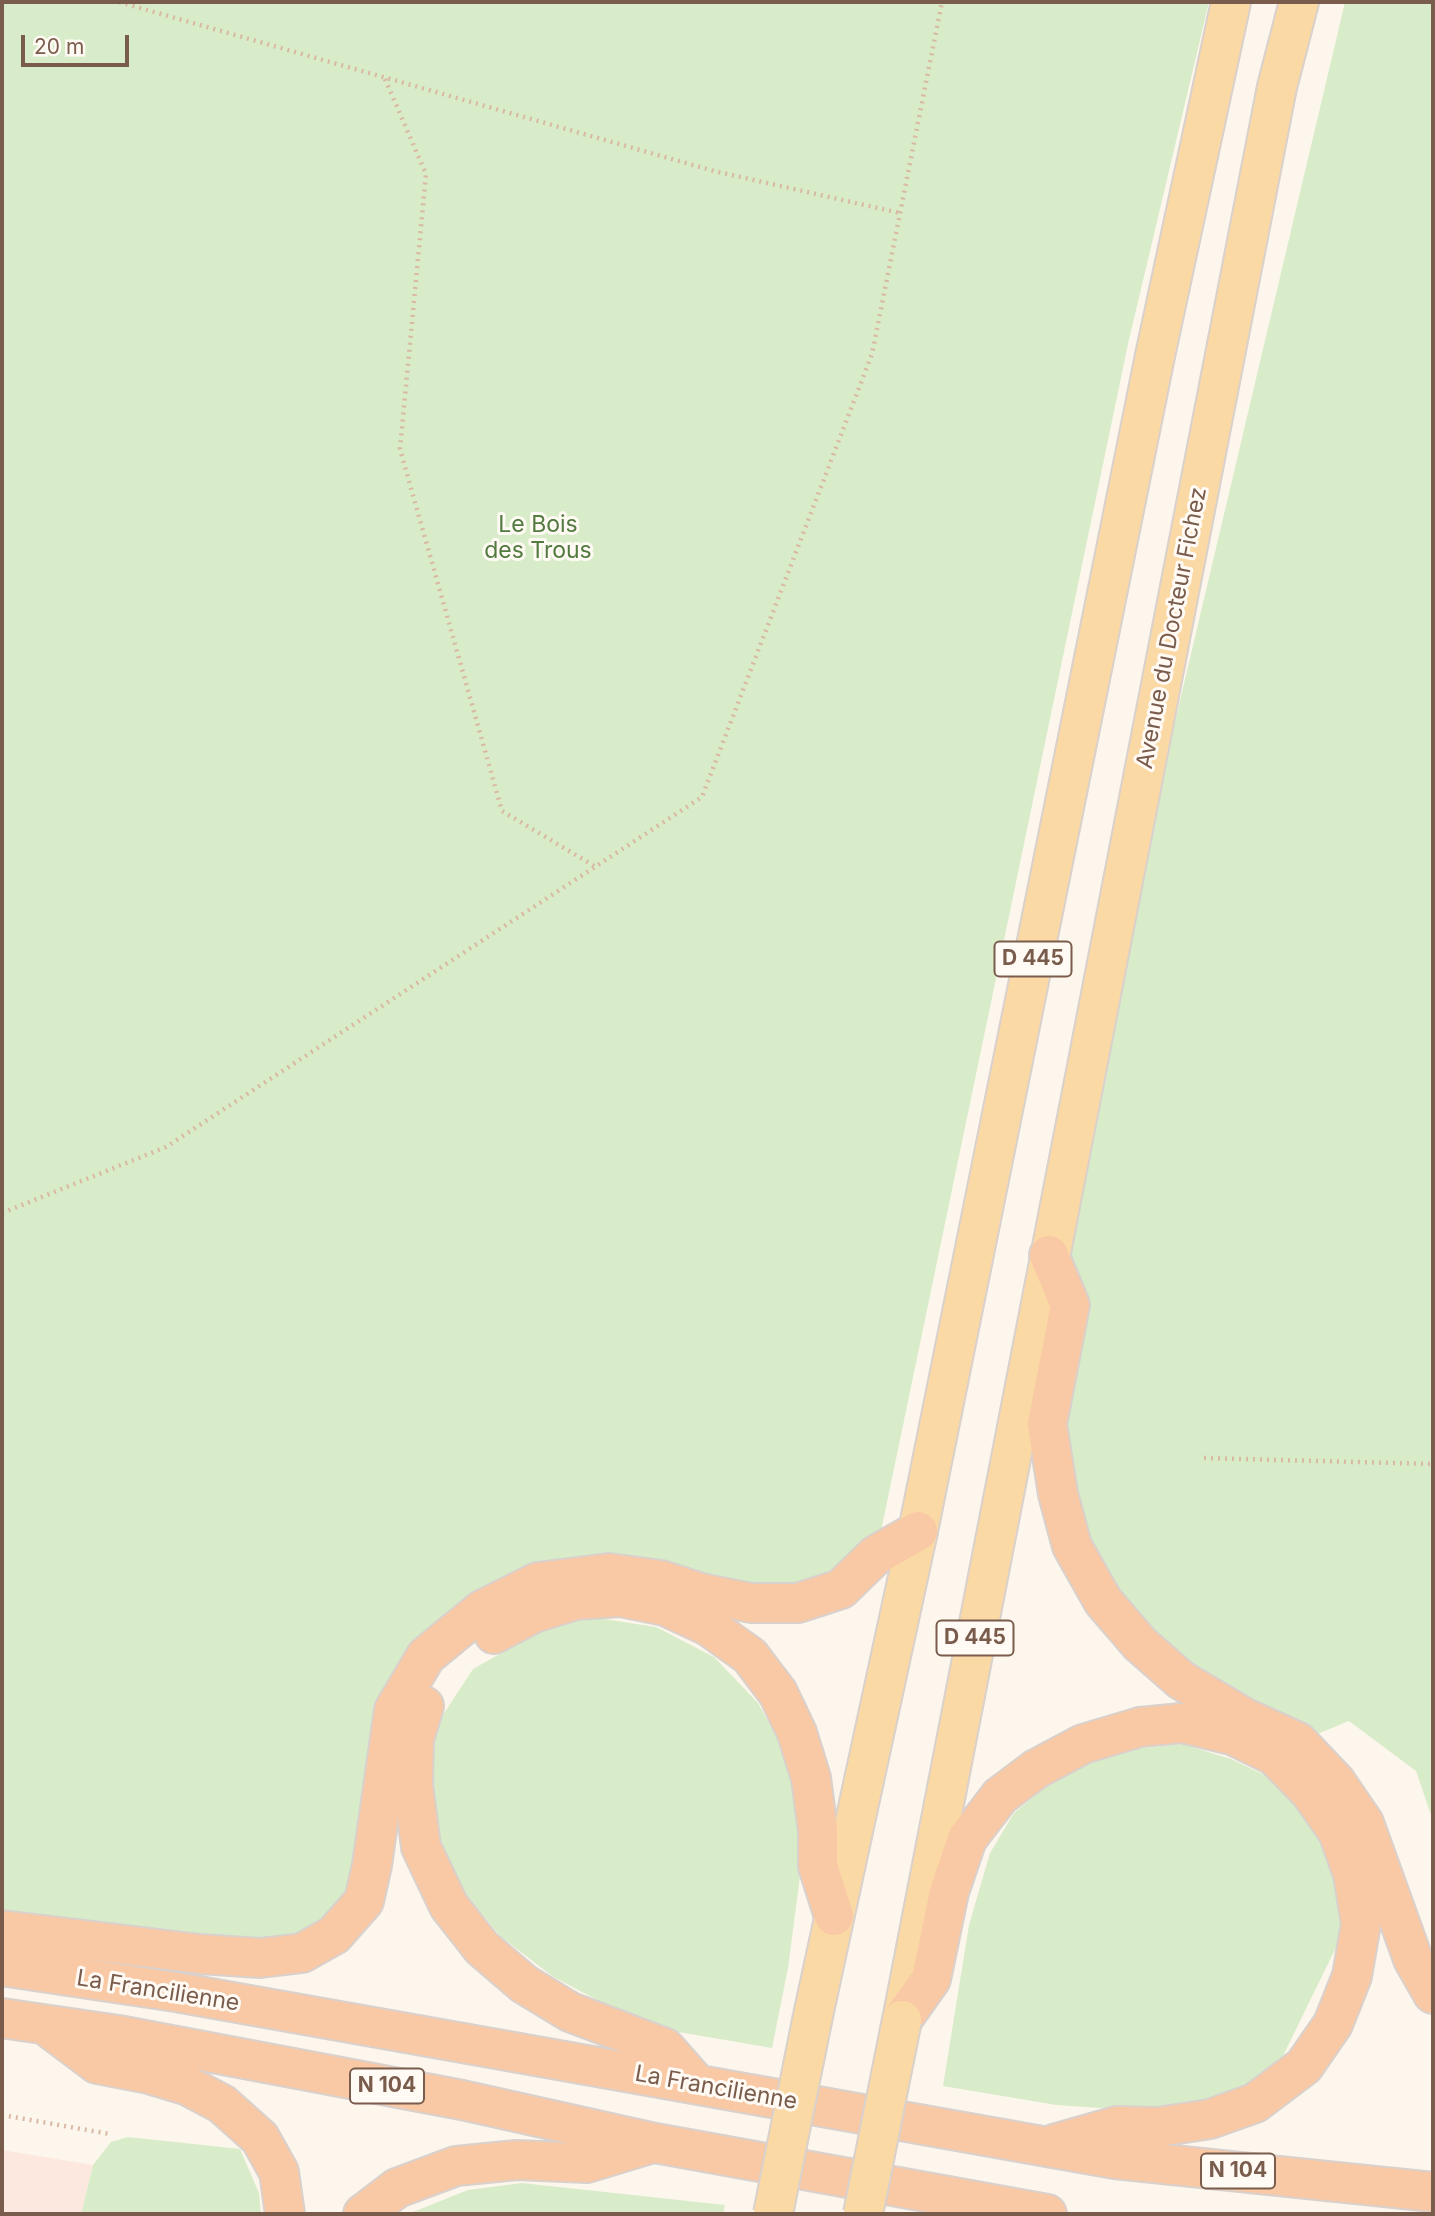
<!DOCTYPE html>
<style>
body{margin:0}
#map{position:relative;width:1435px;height:2216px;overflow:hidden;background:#fdf6ec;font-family:Inter,sans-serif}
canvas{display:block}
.frame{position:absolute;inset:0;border:4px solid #7a5c4d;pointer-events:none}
.scale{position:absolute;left:21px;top:35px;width:108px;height:32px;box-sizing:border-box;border:4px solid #7a5c4d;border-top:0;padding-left:9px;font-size:21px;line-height:24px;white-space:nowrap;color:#7a5c4d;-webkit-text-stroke:5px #fffaf3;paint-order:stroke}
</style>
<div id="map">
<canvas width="1435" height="2216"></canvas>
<div class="frame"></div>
<div class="scale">20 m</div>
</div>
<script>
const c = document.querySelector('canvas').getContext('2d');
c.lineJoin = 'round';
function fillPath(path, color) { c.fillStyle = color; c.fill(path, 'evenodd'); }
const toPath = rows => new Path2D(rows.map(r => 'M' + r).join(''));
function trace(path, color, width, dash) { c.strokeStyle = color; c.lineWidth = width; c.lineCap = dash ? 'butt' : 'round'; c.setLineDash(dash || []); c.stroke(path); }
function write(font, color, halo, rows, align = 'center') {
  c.font = font + ' Inter,sans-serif'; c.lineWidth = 6; c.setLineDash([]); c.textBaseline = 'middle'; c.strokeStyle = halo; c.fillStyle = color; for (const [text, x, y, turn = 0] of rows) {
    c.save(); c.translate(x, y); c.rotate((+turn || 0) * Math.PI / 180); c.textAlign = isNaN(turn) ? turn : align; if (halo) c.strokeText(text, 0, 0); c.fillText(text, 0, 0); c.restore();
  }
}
fillPath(toPath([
 [2,2150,93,2165,81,2214,2,2214]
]), '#fde8e0');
fillPath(toPath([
 [2,2,1209,2,1128,344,876,1555,798,1603,609,1573,426,1656,372,1865,302,1953,2,1921],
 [1345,2,1433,2,1433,1821,1416,1771,1349,1721,1298,1742,1140,1644,1058,1494,1049,1255],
 [591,1617,656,1627,714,1657,758,1703,787,1756,798,1808,800,1876,788,1968,772,2048,673,2031,616,2010,552,1976,500,1936,459,1886,437,1834,431,1770,437,1724,473,1669,535,1634],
 [1182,1744,1231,1759,1271,1778,1301,1809,1320,1838,1336,1883,1346,1927,1280,2062,1244,2093,1144,2111,1056,2105,943,2086,969,1925,990,1853,1014,1813,1048,1785,1089,1759,1134,1749],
 [128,2137,240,2149,259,2193,261,2214,81,2214,93,2165,111,2142],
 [522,2183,725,2205,723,2214,408,2214,468,2190]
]), '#d8ecc9');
const primary = toPath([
 [814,2011,918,1531,1156,351,1231,2],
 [902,2020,1277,87,1299,2]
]);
const trunk = toPath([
 [1049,1255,1070,1305,1047,1424,1058,1494,1072,1546,1103,1601,1140,1644,1181,1680,1245,1718,1298,1742,1336,1782,1364,1823,1413,1959,1433,1994],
 [494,1634,534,1613,576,1600,620,1597,665,1606,708,1626,750,1656,778,1693,797,1733,811,1778,818,1831,818,1866,834,1916],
 [424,1706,414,1739,413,1785,421,1847,449,1906,482,1948,524,1984,570,2012,665,2048,696,2083],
 [2,1930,200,1954,260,1958,302,1953,334,1935,364,1901,372,1865,394,1710,426,1656,482,1610,538,1582,609,1573,661,1580,701,1593,751,1603,798,1603,841,1589,876,1555,918,1531],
 [2,1966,176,1992,1115,2159,1433,2192],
 [2,2018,118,2035,462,2100,655,2143,1047,2214],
 [902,2020,931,1979,949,1892,967,1839,1000,1796,1036,1769,1083,1744,1140,1727,1182,1723,1232,1735,1275,1756,1310,1792,1338,1832,1353,1874,1361,1924,1352,1976,1333,2024,1304,2066,1255,2103,1210,2119,1158,2127,1117,2126,1054,2144],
 [48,2027,97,2064,149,2074,186,2085,222,2104,260,2138,279,2172,285,2214],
 [363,2214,397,2188,456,2166,517,2160,587,2163,653,2143]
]);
trace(primary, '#dad1cd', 42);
trace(trunk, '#dad1cd', 42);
trace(toPath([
 [119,2,714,171,900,213],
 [385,79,426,174,400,449,502,811,596,867],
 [2,1213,166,1147,702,797,872,354,942,2],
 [1204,1458,1433,1464],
 [2,2115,110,2134]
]), '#d9b8a5', 4.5, [2, 5]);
trace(primary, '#fbd9a5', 38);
trace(trunk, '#f9c8a4', 38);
const primaryBridge = toPath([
 [773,2214,814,2011],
 [863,2214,902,2020]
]);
trace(primaryBridge, '#dad1cd', 42, []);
trace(primaryBridge, '#fbd9a5', 38);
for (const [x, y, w] of [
 [1033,959,77],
 [975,1638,77],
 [387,2086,74],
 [1238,2171,74]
]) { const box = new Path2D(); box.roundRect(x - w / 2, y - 17.5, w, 35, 5); c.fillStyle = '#fffaf3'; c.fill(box); trace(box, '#7a5c4d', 2); }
write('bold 21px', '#7a5c4d', null, [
 ["D 445",1033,959],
 ["D 445",975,1638],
 ["N 104",387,2086],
 ["N 104",1238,2171]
]);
write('23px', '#537a41', '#fffaf3', [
 ["Le Bois",538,525],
 ["des Trous",538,551]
]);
write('23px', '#7a5c4d', '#fffaf3', [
 ["Avenue du Docteur Fichez",1172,628,-79],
 ["La Francilienne",158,1991,9],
 ["La Francilienne",716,2088,10]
]);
</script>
